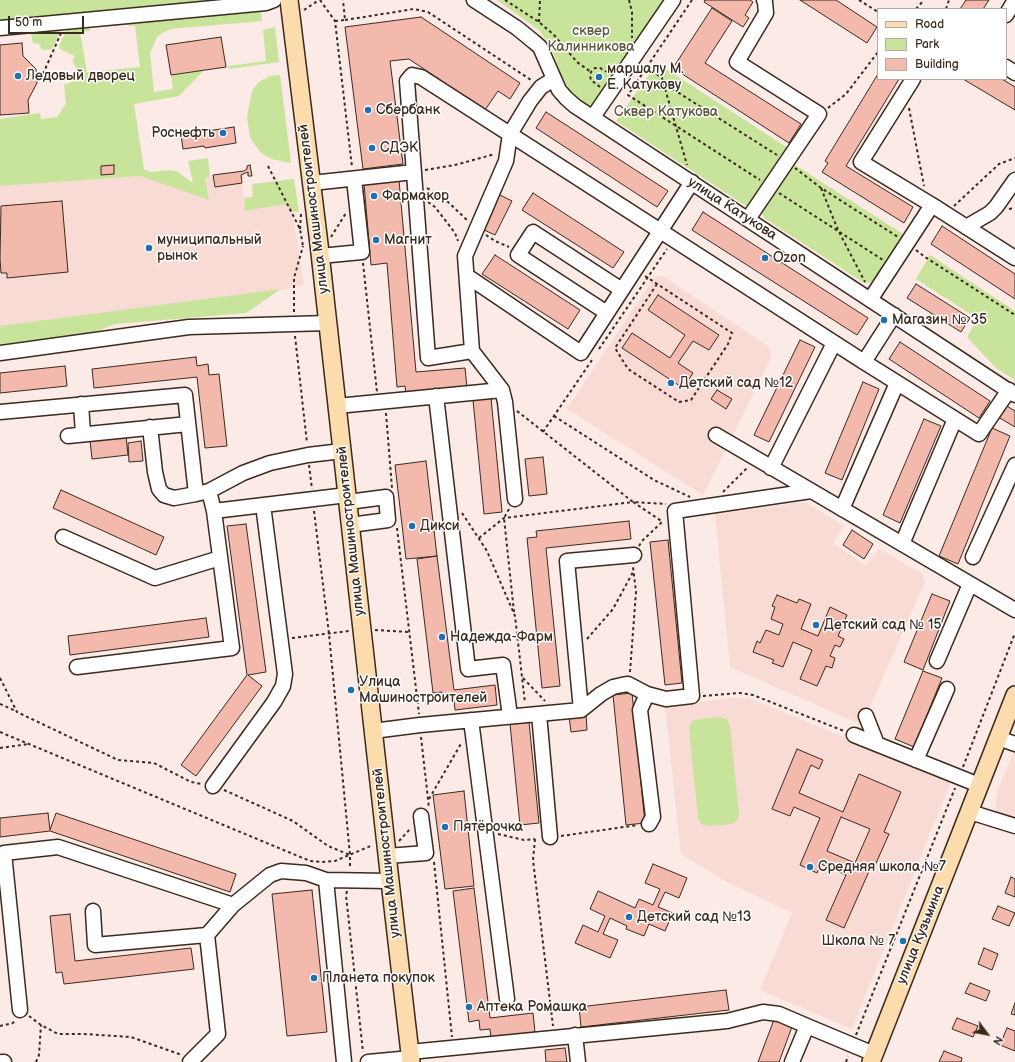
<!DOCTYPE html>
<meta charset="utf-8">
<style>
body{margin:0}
#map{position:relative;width:1015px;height:1062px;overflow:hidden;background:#fbeae6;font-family:"Balsamiq Sans",sans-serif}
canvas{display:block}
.legend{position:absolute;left:877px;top:8px;width:130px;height:72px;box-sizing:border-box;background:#fff;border:1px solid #b1aaa5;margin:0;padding:5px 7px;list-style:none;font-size:12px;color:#3b2a1e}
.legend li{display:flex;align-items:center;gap:8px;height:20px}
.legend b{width:20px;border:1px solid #b1aaa5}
.north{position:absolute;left:967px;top:1014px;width:40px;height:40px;-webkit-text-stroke:3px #fff;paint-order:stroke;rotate:122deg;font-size:11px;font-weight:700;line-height:16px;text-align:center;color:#3b2a1e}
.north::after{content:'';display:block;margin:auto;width:14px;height:18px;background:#3b2a1e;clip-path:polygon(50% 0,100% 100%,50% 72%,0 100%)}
.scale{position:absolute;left:8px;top:16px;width:76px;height:18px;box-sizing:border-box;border:2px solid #3b2a1e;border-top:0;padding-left:5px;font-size:12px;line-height:14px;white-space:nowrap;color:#3b2a1e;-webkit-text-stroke:3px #fff;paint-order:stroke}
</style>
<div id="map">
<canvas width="1015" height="1062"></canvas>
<ul class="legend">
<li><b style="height:5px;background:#fcdcac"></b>Road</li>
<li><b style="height:11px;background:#c8e39a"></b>Park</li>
<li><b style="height:11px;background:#f3b9ad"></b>Building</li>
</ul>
<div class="north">N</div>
<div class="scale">50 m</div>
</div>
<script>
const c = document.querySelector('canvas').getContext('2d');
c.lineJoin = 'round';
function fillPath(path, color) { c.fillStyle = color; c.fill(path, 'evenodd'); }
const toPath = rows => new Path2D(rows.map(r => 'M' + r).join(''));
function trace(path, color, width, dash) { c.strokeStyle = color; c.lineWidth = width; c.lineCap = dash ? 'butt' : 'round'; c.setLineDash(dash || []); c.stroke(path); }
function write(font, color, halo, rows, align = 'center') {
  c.font = font + ' "Balsamiq Sans",sans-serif'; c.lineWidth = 3; c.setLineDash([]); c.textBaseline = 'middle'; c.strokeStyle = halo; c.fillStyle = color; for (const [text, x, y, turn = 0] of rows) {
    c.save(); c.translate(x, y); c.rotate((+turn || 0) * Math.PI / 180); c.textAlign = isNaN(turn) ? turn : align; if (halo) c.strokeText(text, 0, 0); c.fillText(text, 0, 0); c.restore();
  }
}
fillPath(toPath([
 [241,173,245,211,291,204,304,284,285,289,0,326,0,186,140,176,208,199,205,178],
 [655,276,664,277,769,347,771,358,703,495,567,409],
 [805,502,844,526,833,543,866,566,879,548,922,574,925,582,862,725,730,667,715,514],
 [732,698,749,698,951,781,852,1029,760,990,792,913,725,881,681,854,665,707],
 [1015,749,1015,818,995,812,997,792]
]), '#f9dbd5');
fillPath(toPath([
 [0,0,245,0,0,24],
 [497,0,665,0,591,109,573,97,560,72,552,49,540,31],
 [261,9,262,21,171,29,162,33,157,37,150,53,154,92,173,89,171,75,204,70,179,96,134,104,144,169,150,172,169,170,176,171,193,183,188,161,208,158,210,177,205,178,209,200,140,176,0,186,0,119,40,113,41,119,57,117,66,104,64,85,71,82,74,79,76,75,77,70,75,65,72,61,75,56,60,49,59,46,69,25,89,26,90,31,80,32,87,72,140,67,135,26,129,26,126,23],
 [63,26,52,49,42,50,39,44,33,43,31,33,0,36,0,31],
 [275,27,279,62,229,69,228,66,266,61,263,30],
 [657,63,788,148,749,208,616,121],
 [280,75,291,163,271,159,261,153,250,138,247,117,252,91,259,82,270,76],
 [792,163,903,234,872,282,864,283,764,218,762,213,762,208],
 [294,179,299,212,290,211,288,204,245,211,244,198,253,197,252,184],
 [930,255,1015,311,1015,380,996,368,967,337,978,319,916,279],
 [281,289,246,313,115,324,88,335,0,346,0,326],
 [719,717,727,719,730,726,739,814,737,820,732,824,708,826,701,824,698,818,689,729,692,721,699,719]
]), '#c8e39a');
const building = toPath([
 [705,0,750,0,753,2,745,15,749,18,743,27,704,2,705,0],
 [800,0,836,0,877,27,867,43,800,0],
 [966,0,989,0,983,9,960,9,966,0],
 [712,8,732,21,705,63,801,124,789,143,673,68,712,8],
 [421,17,520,83,510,99,498,91,485,110,409,59,390,61,403,164,363,169,345,27,421,17],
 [221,37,226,67,171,75,166,45,221,37],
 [22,43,23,56,36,69,37,83,28,100,29,113,0,115,0,45,22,43],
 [878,74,878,79,899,79,846,166,913,207,904,223,822,172,828,163,825,161,878,74],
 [963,79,1002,79,1015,87,1015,110,963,79],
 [546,112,668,191,657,207,536,128,546,112],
 [234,127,236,143,205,148,204,146,183,149,181,135,234,127],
 [114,165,114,174,101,175,101,166,114,165],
 [250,165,252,176,248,176,248,172,241,175,242,183,215,187,213,175,244,171,247,169,247,166,250,165],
 [399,180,416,372,465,368,467,388,406,394,405,386,397,387,387,263,371,265,364,184,399,180],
 [533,193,624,252,613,268,522,210,533,193],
 [498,194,512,201,495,235,482,229,498,194],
 [62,201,68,272,7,278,7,273,1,273,0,259,1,206,62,201],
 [703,212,868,318,857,335,692,230,703,212],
 [942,226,1015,274,1015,299,931,244,942,226],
 [495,255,580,310,568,329,482,274,495,255],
 [916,284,970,318,961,332,907,298,916,284],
 [658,295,719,335,709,350,693,341,678,363,693,373,683,388,622,348,632,333,670,358,685,335,648,310,658,295],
 [800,340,815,347,769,442,754,435,800,340],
 [900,342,990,401,979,418,889,359,900,342],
 [196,357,197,366,208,364,209,375,219,374,227,446,205,448,197,377,94,388,92,369,196,357],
 [65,366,67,386,0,393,0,373,65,366],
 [863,382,879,389,842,480,825,473,863,382],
 [717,390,732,399,726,409,711,399,717,390],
 [491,398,502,512,484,514,473,400,491,398],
 [1005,405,1015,411,1015,427,998,417,1005,405],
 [924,419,941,426,900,523,883,515,924,419],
 [992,428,1010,436,958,564,939,556,992,428],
 [126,436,128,455,92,459,90,440,126,436],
 [141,441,143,461,129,462,128,443,141,441],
 [543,457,547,494,529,496,525,459,543,457],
 [426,461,437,556,406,559,395,465,426,461],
 [61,490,164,537,156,555,53,508,61,490],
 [629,521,631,539,546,548,560,686,542,688,527,538,537,537,536,531,629,521],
 [246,524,266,672,248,675,262,686,196,776,181,765,247,675,227,526,246,524],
 [852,530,873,544,864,559,843,545,852,530],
 [668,540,682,683,665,685,650,542,668,540],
 [437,556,454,690,495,685,497,705,455,710,454,700,443,702,442,692,433,693,417,559,437,556],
 [932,594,950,601,923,670,904,662,932,594],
 [777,595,797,603,799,599,811,604,801,629,818,636,830,607,847,615,838,636,844,639,840,647,835,645,830,656,835,658,832,668,826,666,817,686,800,679,812,650,793,642,783,667,772,663,774,660,753,652,757,641,760,643,766,630,779,635,783,624,771,619,775,607,772,606,777,595],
 [206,618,209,637,70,655,68,636,206,618],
 [923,671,942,678,914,747,895,739,923,671],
 [632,693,645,823,626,825,613,695,632,693],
 [586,714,587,730,571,732,569,716,586,714],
 [529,722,539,823,520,825,510,724,529,722],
 [797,749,823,760,819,769,811,765,799,793,843,812,859,774,901,792,884,832,889,834,873,870,870,869,844,928,826,920,846,875,821,864,817,873,800,865,820,818,794,807,790,816,772,809,797,749],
 [841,817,870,829,855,863,827,851,841,817],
 [464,791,474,886,445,889,433,795,464,791],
 [48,813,50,830,56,813,236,874,230,892,50,831,0,837,0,818,48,813],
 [653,864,687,878,679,898,665,892,658,907,673,913,665,931,649,924,644,936,626,929,627,926,610,918,603,934,618,940,610,958,575,943,583,925,598,932,605,916,590,909,598,891,635,908,639,899,653,905,660,889,645,883,653,864],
 [1011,877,1015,879,1015,897,1005,893,1011,877],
 [474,888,490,1018,533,1013,535,1032,491,1038,490,1029,480,1030,479,1020,469,1022,453,891,474,888],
 [312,890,327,1032,287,1036,272,894,312,890],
 [998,906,1015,913,1009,926,992,919,998,906],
 [70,914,75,961,191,948,194,969,64,984,62,972,56,973,50,916,70,914],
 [984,948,998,954,992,970,978,964,984,948],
 [970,983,990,991,986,1001,965,993,970,983],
 [726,990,729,1010,581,1027,579,1007,726,990],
 [1015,1003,1015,1015,1011,1014,1015,1003],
 [775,1017,793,1024,779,1062,758,1062,775,1017],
 [957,1018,978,1026,973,1037,952,1029,957,1018],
 [1007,1028,1015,1031,1015,1051,1000,1045,1007,1028],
 [565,1048,567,1062,546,1062,545,1050,565,1048],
 [944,1051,962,1058,961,1062,939,1062,944,1051]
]);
fillPath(building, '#f3b9ad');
trace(building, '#3b2a1e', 1);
const minor = toPath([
 [474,0,517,28,533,41,540,47,559,90,566,98,575,106,1015,395],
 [1006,15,1015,0],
 [0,28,266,3,274,0],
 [1006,67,1015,73],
 [913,79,861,162,932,205],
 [593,117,673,0],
 [312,183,414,172],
 [748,219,819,114,737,62,766,13,765,2,764,0],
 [966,227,990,213,996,207,1015,180],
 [320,256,362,252,354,179],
 [467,276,581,353,692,182],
 [870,300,932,205,1015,258],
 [607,313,518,255,533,232,622,290],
 [472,351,465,256,506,161,510,134,530,101,541,87,554,79],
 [0,353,189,327,328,323],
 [864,362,979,434,1009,390],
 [436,396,468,669,503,665,510,716],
 [81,404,83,434],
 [337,406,502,390],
 [0,412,185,395,196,494,209,491,243,473,270,463,308,455,342,451],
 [150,427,155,472,159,489,164,495,174,498,196,494],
 [716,435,1015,610],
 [68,436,188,424],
 [771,468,834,343],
 [515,499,505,402,502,390,472,351,428,358,407,81,412,75,421,77,864,362,894,315],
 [348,502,386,497,388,520,350,525],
 [842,509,897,383],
 [214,511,347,495],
 [63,537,155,578,220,558],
 [902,544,955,419],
 [973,557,1015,465],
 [937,661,970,584],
 [77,667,232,648,214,511,209,491],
 [647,694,640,710,653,817,649,824],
 [581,710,601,694,613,687,622,685,628,684,647,694,666,699,692,696,675,511,811,491],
 [539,714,550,837],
 [866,716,877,744],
 [471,720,507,999],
 [373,731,420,725,581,710,567,561,634,555],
 [854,735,979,785],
 [998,738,1015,744],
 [916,760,947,689],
 [213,786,274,702,283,686,285,674,263,505],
 [970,812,1015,826],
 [387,856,426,853,421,816],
 [326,880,344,1062],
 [93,911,95,945,207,935,233,905,270,875,281,871,306,873,326,880,390,881],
 [20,1010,4,853,58,847,233,905],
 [575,1035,578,1062],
 [410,1052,727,1021,763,1012,779,1014,807,1026],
 [2,1062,4,1062],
 [190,1062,218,1034,207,935],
 [368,1062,411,1058],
 [792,1062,807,1026,874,1054]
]);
const major = toPath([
 [289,0,319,244,390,881,411,1062],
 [871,1062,1015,695]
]);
trace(minor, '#3b2a1e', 17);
trace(major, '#3b2a1e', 20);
trace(toPath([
 [320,0,335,21,352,167],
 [505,0,539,22,554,35,577,62,591,72],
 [629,0,632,12,632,38],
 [692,0,628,95,760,180],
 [859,0,878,12],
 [916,9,924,0],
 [946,9,949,0],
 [304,10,319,0],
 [345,20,414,9,428,12,531,80],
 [335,21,345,20,343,0],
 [539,22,540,0],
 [647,67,662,78,687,165],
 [43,74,61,33],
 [663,83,777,155],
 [600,87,591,80,590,76,591,72,595,68,600,68,609,73],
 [828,108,846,94,878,52],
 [909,108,924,186],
 [268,166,300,229,303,246],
 [795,168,821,188,898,237],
 [425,170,455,165,495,154],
 [427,188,448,202,467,220],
 [821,188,838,230,865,282],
 [779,193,883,260],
 [428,202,435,207,455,233,458,241],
 [954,206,999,164,1015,158],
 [1009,209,1015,208],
 [300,229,301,214],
 [486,235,495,241,509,247],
 [331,237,346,213],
 [916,250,925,257,1015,315],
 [363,263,377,392],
 [645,276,732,333,728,344,691,400,679,402,628,369,615,348,657,284],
 [294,312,294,278,303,246],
 [295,336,307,443],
 [599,349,667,249],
 [517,411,633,502,666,504],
 [386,413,392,488],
 [554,416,654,480,690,497],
 [543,432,592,360],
 [309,465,312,489],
 [723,492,748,467],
 [509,509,504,518,514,612],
 [314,511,329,634,350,855,350,869],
 [462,513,487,551,515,616,525,703],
 [397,528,419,714],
 [479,538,504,518,633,502,663,522],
 [639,546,642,541,662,522],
 [375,630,409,632],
 [292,638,349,631],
 [587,639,613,609,633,572],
 [630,672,636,592,633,567],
 [0,678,17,712,118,760,154,763,191,782,202,784],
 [523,678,545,701],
 [703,696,740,693,753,695,844,731],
 [0,704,16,711],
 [0,732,310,861,322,862,335,861,373,845],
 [421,737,429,808],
 [0,748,29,744],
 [963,767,1015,633],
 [224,790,293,821,328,846,350,855],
 [429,799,462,742],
 [498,834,524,840,535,839],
 [561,836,638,825],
 [535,839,533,860,553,1026],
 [399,841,411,828],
 [434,862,452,1037],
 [347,891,346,895,363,1052],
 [29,1016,41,1025,58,1034,84,1034,131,1037,182,1055],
 [0,1026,13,1023,15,1020],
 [856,1035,955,788],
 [36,1062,39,1055,41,1025],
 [846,1062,848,1056]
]), '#3b2a1e', 2, [3, 3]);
trace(minor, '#fff', 14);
trace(major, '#fcdcac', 17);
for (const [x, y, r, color] of [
 [18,76,4,"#1f6fb2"],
 [599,77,4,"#1f6fb2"],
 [368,110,4,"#1f6fb2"],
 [223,133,4,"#1f6fb2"],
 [372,148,4,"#1f6fb2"],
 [374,196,4,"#1f6fb2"],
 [376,240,4,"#1f6fb2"],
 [149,248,4,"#1f6fb2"],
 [765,258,4,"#1f6fb2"],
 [884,320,4,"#1f6fb2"],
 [671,383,4,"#1f6fb2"],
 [412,526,4,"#1f6fb2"],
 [816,625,4,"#1f6fb2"],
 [442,637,4,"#1f6fb2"],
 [351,690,4,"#1f6fb2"],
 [445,827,4,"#1f6fb2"],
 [810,867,4,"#1f6fb2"],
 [629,917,4,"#1f6fb2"],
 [903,941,4,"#1f6fb2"],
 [314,978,4,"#1f6fb2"],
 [469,1007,4,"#1f6fb2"]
]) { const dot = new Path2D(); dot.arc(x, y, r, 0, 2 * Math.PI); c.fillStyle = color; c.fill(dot); trace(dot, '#fff', 1.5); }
write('14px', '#5e583d', '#fff', [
 ["сквер",591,31],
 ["Калинникова",591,47],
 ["Сквер Катукова",666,112]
]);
write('14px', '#3b2a1e', '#fff', [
 ["маршалу М.",607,69],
 ["Е. Катукову",607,85],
 ["Ледовый дворец",26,76],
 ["Сбербанк",376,110],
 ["Роснефть",215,133,"right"],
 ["СДЭК",380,148],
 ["Фармакор",382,196],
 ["муниципальный",157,240],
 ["рынок",157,256],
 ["Магнит",384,240],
 ["Ozon",773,258],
 ["Магазин № 35",892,320],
 ["Детский сад №12",679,383],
 ["Дикси",420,526],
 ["Детский сад № 15",824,625],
 ["Надежда-Фарм",450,637],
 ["Улица",359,682],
 ["Машиностроителей",359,698],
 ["Пятёрочка",453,827],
 ["Средняя школа №7",818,867],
 ["Детский сад №13",637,917],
 ["Школа № 7",895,941,"right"],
 ["Планета покупок",322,978],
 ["Аптека Ромашка",477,1007]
], 'left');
write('14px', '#3b2a1e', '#fff', [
 ["улица Машиностроителей",314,209,-97],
 ["улица Катукова",732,209,33],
 ["улица Машиностроителей",351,531,-96],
 ["улица Машиностроителей",387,853,-96],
 ["улица Кузьмина",921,935,-68]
]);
</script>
